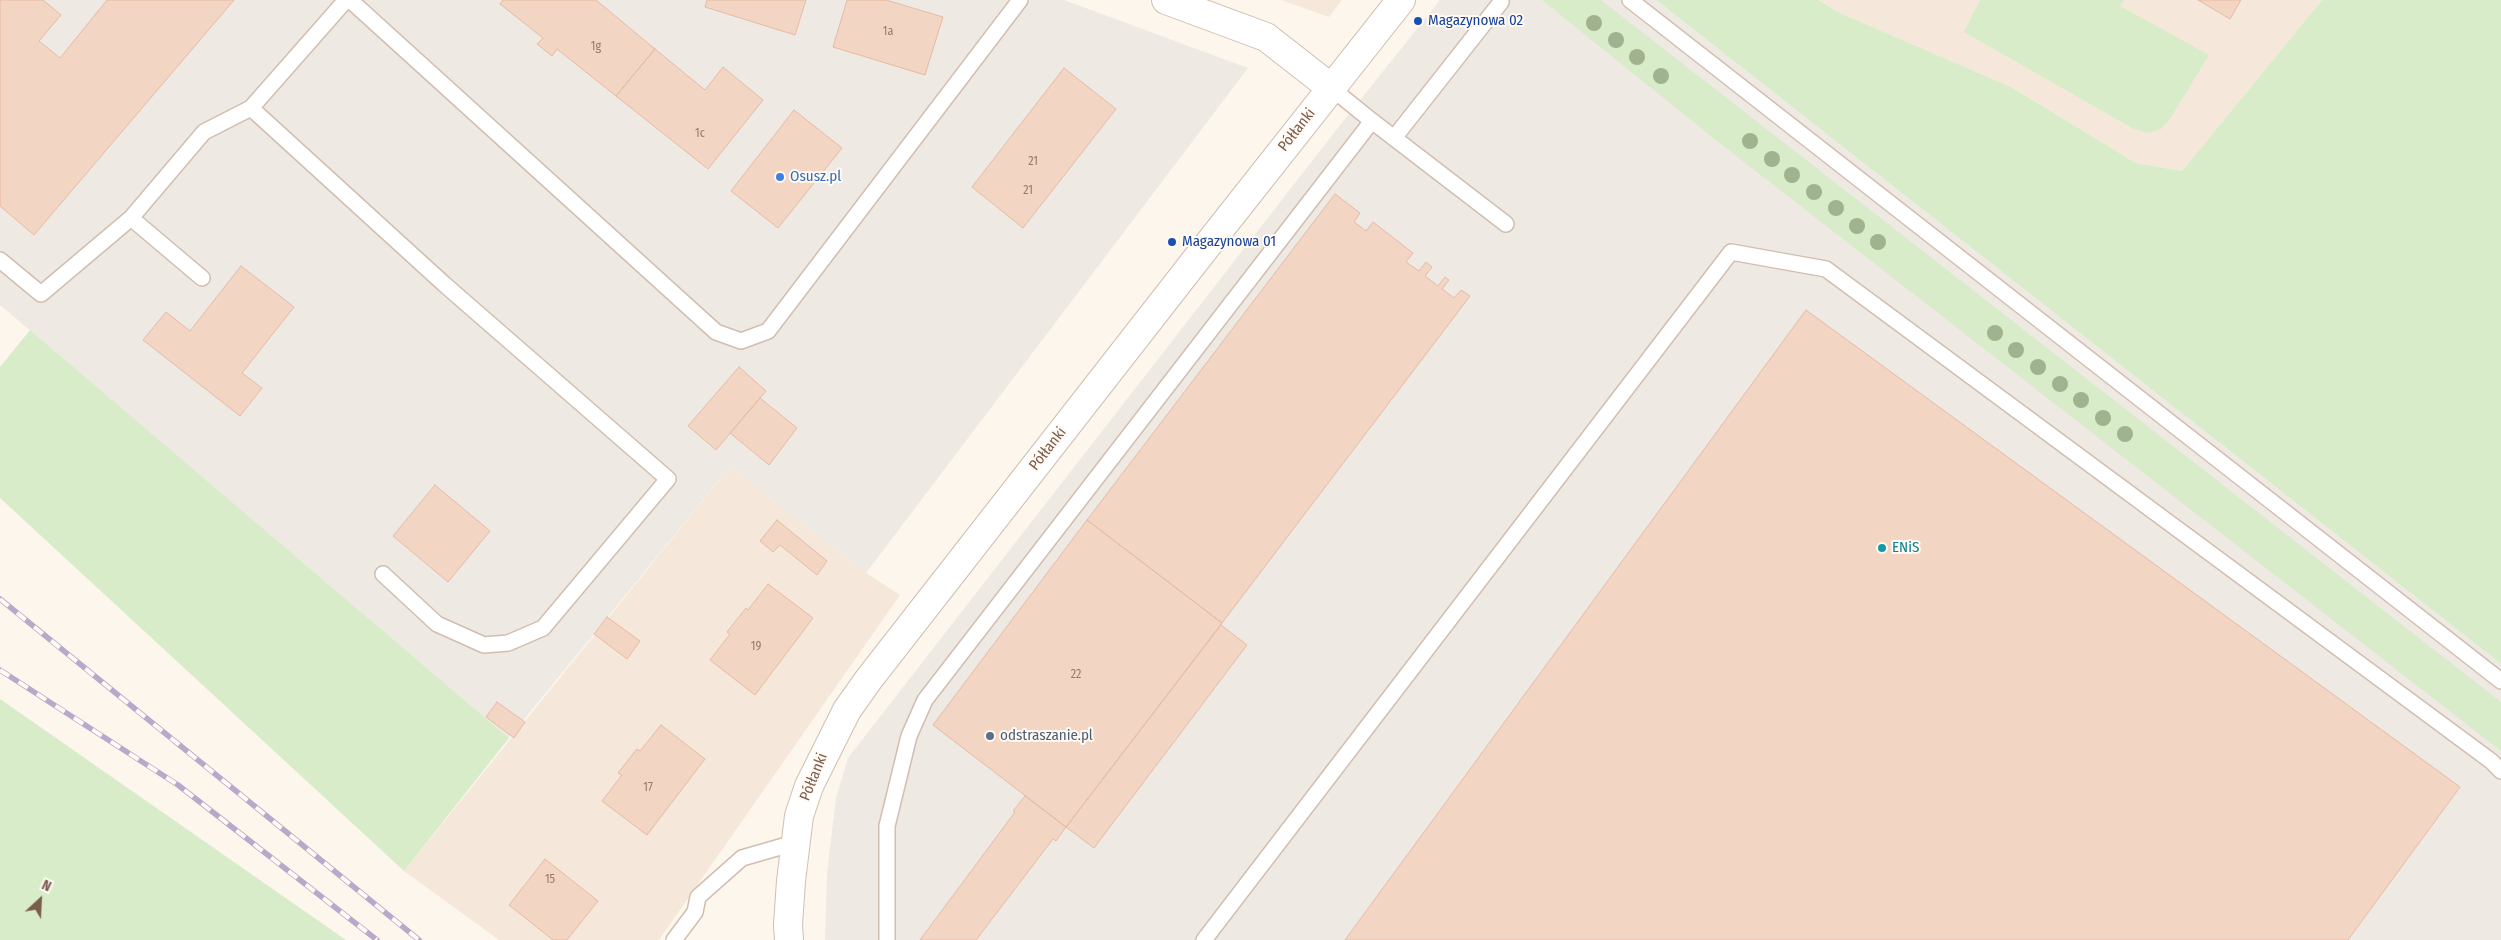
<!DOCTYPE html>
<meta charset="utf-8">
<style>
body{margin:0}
#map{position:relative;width:2501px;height:940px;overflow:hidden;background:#fdf6ec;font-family:"Fira Sans Condensed",sans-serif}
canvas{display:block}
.north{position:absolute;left:15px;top:875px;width:50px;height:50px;-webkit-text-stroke:4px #fffaf3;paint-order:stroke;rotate:25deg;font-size:14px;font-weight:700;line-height:20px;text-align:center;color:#7a5c4d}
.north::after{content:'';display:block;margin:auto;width:18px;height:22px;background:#7a5c4d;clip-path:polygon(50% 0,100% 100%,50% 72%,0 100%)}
</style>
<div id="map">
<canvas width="2501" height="940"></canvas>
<div class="north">N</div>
</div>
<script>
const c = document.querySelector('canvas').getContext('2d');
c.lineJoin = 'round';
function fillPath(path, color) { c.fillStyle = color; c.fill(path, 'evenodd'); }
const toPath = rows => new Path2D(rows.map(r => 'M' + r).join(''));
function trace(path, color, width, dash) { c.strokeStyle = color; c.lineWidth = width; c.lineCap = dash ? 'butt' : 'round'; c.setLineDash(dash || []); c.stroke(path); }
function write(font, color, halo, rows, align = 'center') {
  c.font = font + ' "Fira Sans Condensed",sans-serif'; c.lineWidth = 4; c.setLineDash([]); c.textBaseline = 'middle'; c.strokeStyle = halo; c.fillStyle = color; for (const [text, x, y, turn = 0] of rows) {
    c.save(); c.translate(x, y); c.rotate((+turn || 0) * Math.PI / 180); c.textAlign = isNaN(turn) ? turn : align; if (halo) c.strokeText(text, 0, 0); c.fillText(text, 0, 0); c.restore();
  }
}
fillPath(toPath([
 [1281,0,1342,0,1329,17],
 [1820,0,2322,0,2182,171,2136,163,2011,87,1838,12],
 [730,467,866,573,900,595,659,940,499,940,404,871]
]), '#f5e8da');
fillPath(toPath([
 [0,0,1064,0,1248,68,866,573,730,467,509,738,0,305],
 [1440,0,1656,0,2501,664,2501,940,825,940,827,873,836,798,848,758,1333,134]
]), '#efe9e4');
fillPath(toPath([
 [1542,0,1601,0,2501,702,2501,751,1717,141],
 [1656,0,1819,0,1838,12,2011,87,2136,163,2182,171,2322,0,2501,0,2501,664],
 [1980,0,2124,0,2120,6,2209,55,2170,119,2161,129,2147,133,2132,128,1964,32],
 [30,330,509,738,404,871,0,498,0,367],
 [0,699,346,940,0,940]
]), '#d8ecc9');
const building = toPath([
 [0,0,43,0,61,15,39,41,60,58,107,0,234,0,34,235,0,206,0,0],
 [503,0,596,0,655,49,616,96,557,49,552,56,537,44,543,38,500,4,503,0],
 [707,0,806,0,795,35,705,7,707,0],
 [847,0,886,0,943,17,925,75,833,47,847,0],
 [2198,0,2241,0,2230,19,2198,0],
 [655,49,705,90,723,67,763,100,708,169,616,96,655,49],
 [1064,68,1116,109,1023,228,972,187,1064,68],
 [794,110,842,148,778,228,731,191,794,110],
 [1335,194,1360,213,1354,222,1366,231,1373,222,1413,253,1406,262,1419,271,1426,262,1432,267,1425,276,1438,286,1445,277,1449,280,1442,289,1454,298,1461,290,1470,296,1222,623,1087,520,1335,194],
 [241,266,294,307,242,373,262,388,240,416,143,340,166,312,190,331,241,266],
 [1806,310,2460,787,2348,940,1345,940,1806,310],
 [739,367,766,391,716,450,688,426,739,367],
 [760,398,797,428,769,465,730,433,760,398],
 [435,485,490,531,448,582,393,536,435,485],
 [777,520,827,561,817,575,780,545,773,552,760,541,777,520],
 [1087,520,1222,623,1066,827,933,725,1087,520],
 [768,584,813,618,755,695,710,660,730,634,727,632,746,608,748,610,768,584],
 [607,617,640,641,627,659,594,634,607,617],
 [1221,625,1247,645,1094,848,1066,827,1221,625],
 [497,702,525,722,514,738,486,717,497,702],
 [661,725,705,759,647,835,602,801,622,775,618,773,637,749,640,751,661,725],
 [1025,796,1066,827,1056,841,1053,839,976,940,920,940,1015,812,1013,811,1025,796],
 [545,859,598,901,567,940,553,940,509,905,545,859]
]);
fillPath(building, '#f3d5c3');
trace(building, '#e6bba3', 1);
const service = toPath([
 [346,0,251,108,444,284,668,479,543,628,508,643,484,645,437,624,383,574],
 [350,0,716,332,741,341,768,331,1020,0],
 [1630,0,2501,681],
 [1372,121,1506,224],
 [1394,138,1501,2],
 [0,260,41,294,131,218],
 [202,278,131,218,204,132,251,108],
 [674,940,695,912,698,897,742,858,794,843],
 [887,940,887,826,909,736,925,700,1372,121,1330,87],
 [1204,940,1731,252,1826,269,2491,761,2501,771]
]);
const minor = toPath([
 [1166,0,1266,37,1330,87]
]);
const tertiary = toPath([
 [789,940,788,925,791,881,799,816,809,786,847,710,869,679,1195,261,1401,0]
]);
trace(service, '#d1beb0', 18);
trace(minor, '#d1beb0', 30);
trace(tertiary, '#d1beb0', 30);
trace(service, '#fff', 15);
trace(minor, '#fff', 28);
trace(tertiary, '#fff', 28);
const rail = toPath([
 [0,599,419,940],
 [0,670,178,785,377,940]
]);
trace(rail, '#b9a8c9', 5.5);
trace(rail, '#fffaf3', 4, [11]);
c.fillStyle = '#a0b28e';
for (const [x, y] of [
 [1594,23],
 [1616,40],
 [1637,57],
 [1661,76],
 [1750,141],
 [1772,159],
 [1792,175],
 [1814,192],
 [1836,208],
 [1857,226],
 [1878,242],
 [1995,333],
 [2016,350],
 [2038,367],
 [2060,384],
 [2081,400],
 [2103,418],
 [2125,434]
]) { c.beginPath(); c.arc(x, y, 8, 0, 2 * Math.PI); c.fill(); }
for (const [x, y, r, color] of [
 [1418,21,5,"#1a4fb4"],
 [780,177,5,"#3f7fe0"],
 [1172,242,5,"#1a4fb4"],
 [1882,548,5,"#0f9aa8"],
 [990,736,5,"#5c6f8a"]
]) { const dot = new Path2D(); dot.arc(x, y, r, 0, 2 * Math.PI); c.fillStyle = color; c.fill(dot); trace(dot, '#fffaf3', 2); }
write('12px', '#987a6a', null, [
 ["1a",888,32],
 ["1g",596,47],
 ["1c",700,134],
 ["21",1033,162],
 ["21",1028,191],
 ["19",756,647],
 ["22",1076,675],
 ["17",648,788],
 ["15",550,880]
]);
write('15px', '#164399', '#fffaf3', [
 ["Magazynowa 02",1428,21],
 ["Magazynowa 01",1182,242]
], 'left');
write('15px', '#7a5c4d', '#fffaf3', [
 ["Półłanki",1297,130,-52],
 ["Półłanki",1048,449,-52],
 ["Półłanki",814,777,-68]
]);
write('15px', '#366cbe', '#fffaf3', [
 ["Osusz.pl",790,177]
], 'left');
write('15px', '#0d838f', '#fffaf3', [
 ["ENiS",1892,548]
], 'left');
write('15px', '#4e5e75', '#fffaf3', [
 ["odstraszanie.pl",1000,736]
], 'left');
</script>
